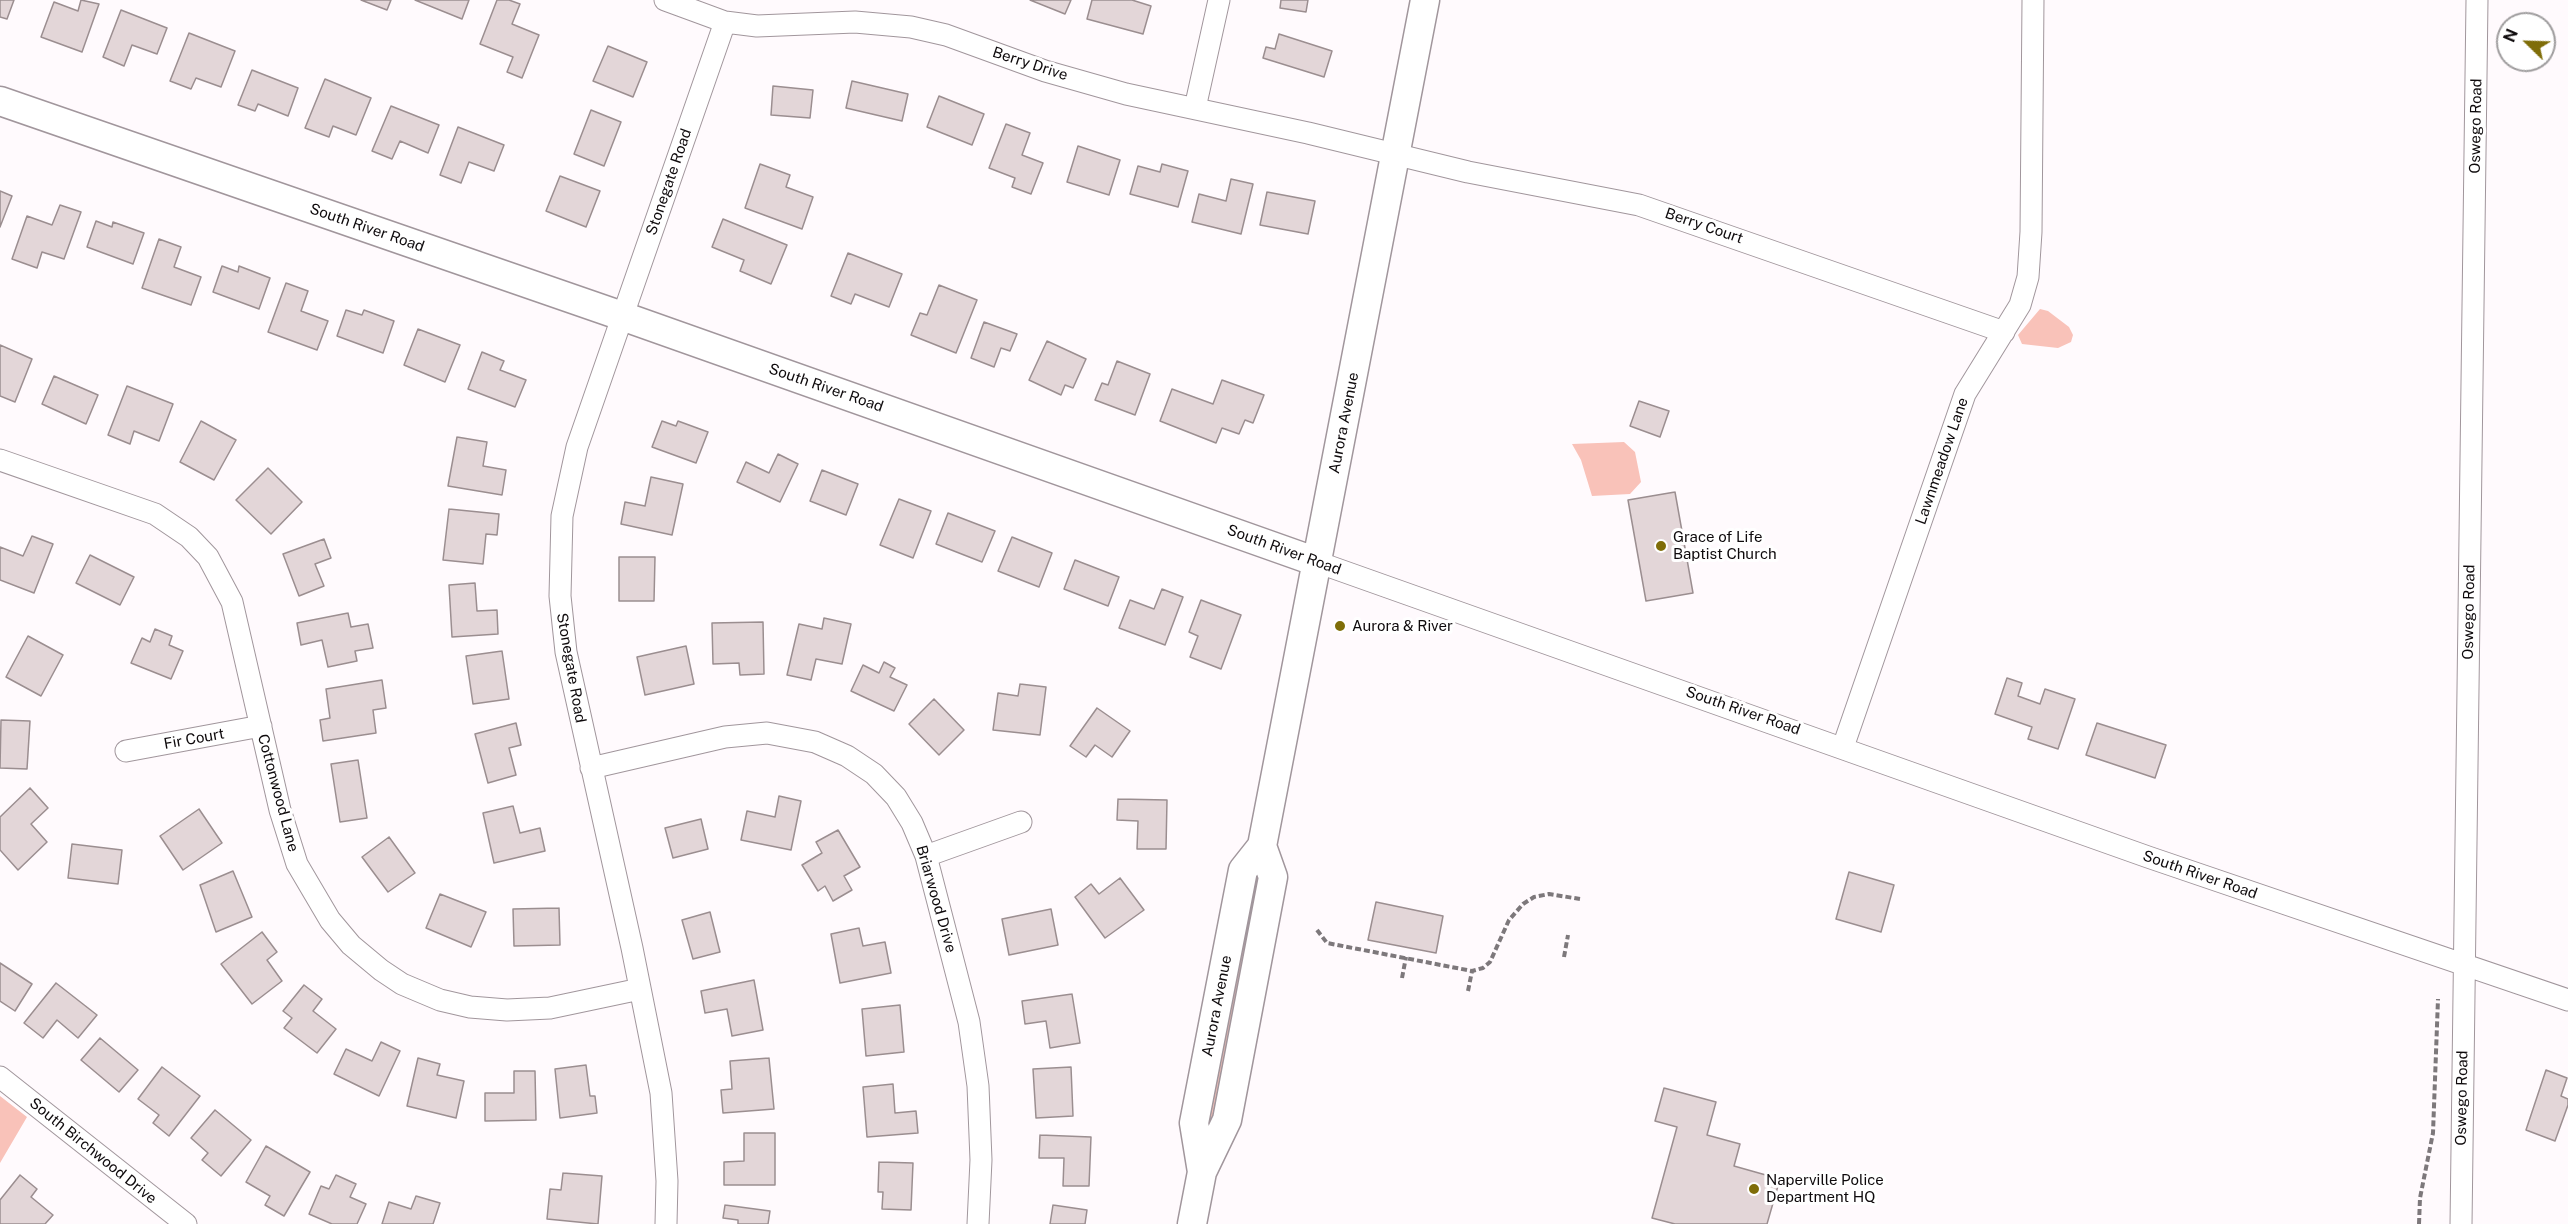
<!DOCTYPE html>
<style>
body{margin:0}
#map{position:relative;width:2568px;height:1224px;overflow:hidden;background:#fffafd;font-family:"Public Sans",sans-serif}
canvas{display:block}
.north{position:absolute;left:2496px;top:12px;width:60px;height:60px;box-sizing:border-box;background:#fff;border:2px solid #9f9d9e;border-radius:50%;rotate:293deg;font-size:16px;font-weight:700;line-height:24px;text-align:center;color:#0e0a0c}
.north::after{content:'';display:block;margin:auto;width:21px;height:27px;background:#7f6d08;clip-path:polygon(50% 0,100% 100%,50% 72%,0 100%)}
</style>
<div id="map">
<canvas width="2568" height="1224"></canvas>
<div class="north">N</div>
</div>
<script>
const c = document.querySelector('canvas').getContext('2d');
c.lineJoin = 'round';
function fillPath(path, color) { c.fillStyle = color; c.fill(path, 'evenodd'); }
const toPath = rows => new Path2D(rows.map(r => 'M' + r).join(''));
function trace(path, color, width, dash) { c.strokeStyle = color; c.lineWidth = width; c.lineCap = dash ? 'butt' : 'round'; c.setLineDash(dash || []); c.stroke(path); }
function write(font, color, halo, rows, align = 'center') {
  c.font = font + ' "Public Sans",sans-serif'; c.lineWidth = 6; c.setLineDash([]); c.textBaseline = 'middle'; c.strokeStyle = halo; c.fillStyle = color; for (const [text, x, y, turn = 0] of rows) {
    c.save(); c.translate(x, y); c.rotate((+turn || 0) * Math.PI / 180); c.textAlign = isNaN(turn) ? turn : align; if (halo) c.strokeText(text, 0, 0); c.fillText(text, 0, 0); c.restore();
  }
}
fillPath(toPath([
 [2040,309,2048,311,2069,327,2073,335,2071,342,2058,348,2022,344,2018,335],
 [1624,442,1635,452,1641,482,1630,494,1592,496,1581,460,1572,444],
 [1255,873,1259,873,1251,929,1214,1123,1209,1122,1215,1078],
 [0,1096,27,1117,0,1163]
]), '#f9c2b9');
const building = toPath([
 [0,0,14,0,7,19,0,17,0,0],
 [81,0,99,4,82,52,41,37,54,2,78,11,81,0],
 [361,0,391,0,387,10,361,0],
 [415,0,469,0,462,19,415,0],
 [497,0,509,0,520,4,512,24,539,35,522,78,507,72,513,57,480,44,497,0],
 [1030,0,1071,0,1065,14,1030,0],
 [1092,0,1132,0,1151,6,1143,34,1087,19,1092,0],
 [1281,0,1308,0,1306,12,1280,8,1281,0],
 [121,10,167,28,157,54,132,45,124,66,103,57,121,10],
 [189,33,235,51,221,87,196,78,191,89,170,81,189,33],
 [1279,34,1332,51,1324,77,1263,58,1266,47,1275,49,1279,34],
 [608,46,647,62,633,97,593,81,608,46],
 [252,70,298,88,288,116,258,104,255,111,238,105,252,70],
 [325,79,371,98,356,135,333,126,329,137,305,128,325,79],
 [852,81,908,94,902,121,846,108,852,81],
 [773,86,813,90,810,118,771,115,773,86],
 [939,96,984,114,972,145,927,127,939,96],
 [391,106,439,125,428,153,400,141,392,159,372,151,391,106],
 [591,110,621,122,604,166,574,154,591,110],
 [1006,124,1030,133,1022,155,1043,163,1031,194,1012,187,1015,178,989,168,1006,124],
 [458,127,504,145,494,171,469,162,461,183,440,175,458,127],
 [1078,146,1120,160,1109,195,1067,182,1078,146],
 [760,164,790,175,786,187,813,197,802,229,745,208,760,164],
 [1162,164,1188,171,1178,207,1130,194,1138,166,1160,172,1162,164],
 [560,176,600,191,586,227,546,211,560,176],
 [1231,179,1253,184,1241,234,1192,222,1199,194,1226,201,1231,179],
 [0,191,12,196,0,227,0,191],
 [1267,192,1315,201,1308,234,1260,225,1267,192],
 [60,205,81,212,64,259,42,252,37,268,12,259,27,216,52,225,60,205],
 [723,219,787,245,771,284,740,271,744,260,712,247,723,219],
 [96,221,112,227,113,222,144,233,133,264,87,247,96,221],
 [159,239,181,247,174,267,201,277,191,305,142,288,159,239],
 [848,253,902,274,889,307,855,294,851,304,831,296,848,253],
 [222,266,238,272,239,266,270,278,259,309,213,292,222,266],
 [286,283,308,291,301,311,328,321,317,350,268,332,286,283],
 [939,285,977,300,956,353,911,335,920,313,927,315,939,285],
 [346,310,362,315,364,310,394,321,383,353,337,336,346,310],
 [984,322,1017,334,1010,351,1001,348,994,367,971,358,984,322],
 [418,329,460,345,445,382,404,365,418,329],
 [1047,341,1086,359,1073,388,1065,385,1061,395,1029,380,1047,341],
 [0,345,32,359,15,402,0,396,0,345],
 [482,352,504,361,500,370,526,380,515,407,468,389,482,352],
 [1117,361,1150,374,1135,415,1095,400,1102,383,1108,385,1117,361],
 [54,376,98,395,86,424,42,404,54,376],
 [1222,380,1264,395,1253,423,1245,420,1239,434,1222,428,1216,443,1160,421,1172,389,1213,404,1222,380],
 [127,386,173,404,159,441,134,431,130,444,108,435,127,386],
 [1639,401,1669,411,1660,437,1630,426,1639,401],
 [201,421,236,440,214,480,180,462,201,421],
 [662,421,676,426,678,421,708,432,696,463,652,447,662,421],
 [457,437,487,442,483,466,506,470,502,495,448,486,457,437],
 [778,454,798,464,780,502,737,482,746,462,769,473,778,454],
 [268,468,302,502,271,534,236,500,268,468],
 [822,470,858,484,846,515,810,501,822,470],
 [651,477,683,484,672,535,621,524,625,502,645,506,651,477],
 [1675,492,1693,593,1646,601,1628,500,1675,492],
 [899,499,931,511,913,558,880,545,899,499],
 [449,509,499,514,497,535,486,534,483,564,443,560,449,509],
 [948,513,995,531,982,562,936,544,948,513],
 [32,536,53,544,34,593,0,580,0,547,23,556,32,536],
 [1012,537,1052,553,1039,587,998,571,1012,537],
 [324,539,331,558,315,564,324,586,299,596,283,554,324,539],
 [90,555,134,577,120,605,76,583,90,555],
 [619,557,655,557,654,601,619,601,619,557],
 [1075,560,1119,577,1108,606,1064,589,1075,560],
 [475,583,477,611,497,610,498,634,452,637,449,585,475,583],
 [1162,589,1183,597,1165,645,1119,628,1130,600,1154,609,1162,589],
 [1201,600,1241,615,1221,669,1190,657,1198,636,1189,632,1201,600],
 [348,613,351,627,368,624,373,648,355,651,357,661,328,667,322,640,301,645,297,623,348,613],
 [824,618,851,624,842,664,816,659,811,680,787,675,799,624,822,629,824,618],
 [763,622,764,674,740,675,739,663,713,664,712,623,763,622],
 [155,629,172,636,169,645,183,651,171,679,131,663,142,638,150,642,155,629],
 [28,636,63,655,41,696,6,677,28,636],
 [686,646,694,684,645,695,637,657,686,646],
 [502,651,509,699,473,704,466,656,502,651],
 [884,662,895,668,890,677,907,685,894,711,851,691,863,665,879,673,884,662],
 [2007,678,2022,683,2018,696,2040,704,2045,689,2075,699,2058,749,2028,739,2032,727,1995,714,2007,678],
 [382,680,386,708,373,710,376,733,323,741,320,720,330,718,326,689,382,680],
 [1020,684,1046,687,1040,735,993,730,998,693,1018,696,1020,684],
 [934,699,964,730,939,755,909,724,934,699],
 [1097,708,1130,731,1112,757,1095,745,1086,757,1070,746,1097,708],
 [1,720,30,721,27,769,0,768,1,720],
 [516,723,521,745,509,748,516,775,488,783,475,734,516,723],
 [2097,723,2166,745,2155,778,2086,755,2097,723],
 [358,760,367,818,340,822,331,764,358,760],
 [30,788,48,808,31,824,47,842,18,870,0,850,0,817,30,788],
 [779,796,801,801,791,850,741,840,747,811,775,817,779,796],
 [1118,799,1167,800,1166,849,1137,849,1138,821,1117,820,1118,799],
 [513,806,520,833,540,828,545,851,494,863,483,813,513,806],
 [199,809,222,843,183,870,160,836,199,809],
 [701,819,708,849,673,858,665,828,701,819],
 [838,830,860,867,844,876,852,890,833,901,825,886,818,891,802,865,822,853,816,842,838,830],
 [389,837,415,873,388,892,362,857,389,837],
 [72,844,122,850,118,884,68,878,72,844],
 [233,871,252,917,216,932,200,885,233,871],
 [1849,872,1894,885,1881,932,1836,919,1849,872],
 [1120,878,1144,910,1105,938,1075,897,1091,884,1099,894,1120,878],
 [440,894,486,912,471,947,426,928,440,894],
 [1376,902,1443,916,1436,953,1368,940,1376,902],
 [559,908,560,945,514,946,513,909,559,908],
 [1051,909,1058,945,1009,955,1002,919,1051,909],
 [710,912,720,952,693,959,682,920,710,912],
 [859,928,863,946,885,942,891,973,840,983,831,934,859,928],
 [262,932,277,952,267,960,282,981,252,1004,221,964,262,932],
 [0,963,32,984,15,1011,0,1001,0,963],
 [754,980,763,1030,732,1036,727,1009,705,1013,701,991,754,980],
 [56,983,97,1015,78,1038,57,1020,43,1038,24,1023,56,983],
 [304,985,322,999,313,1011,336,1029,317,1053,284,1028,292,1018,283,1011,304,985],
 [1072,994,1080,1043,1050,1048,1046,1021,1025,1024,1022,1001,1072,994],
 [900,1005,904,1052,866,1056,862,1009,900,1005],
 [100,1038,138,1070,119,1092,81,1060,100,1038],
 [381,1042,400,1051,379,1096,334,1074,346,1049,372,1061,381,1042],
 [418,1058,440,1064,437,1075,464,1081,456,1118,407,1106,418,1058],
 [769,1058,774,1109,723,1113,721,1090,732,1089,730,1061,769,1058],
 [586,1065,590,1096,595,1096,597,1113,560,1118,555,1069,586,1065],
 [162,1067,200,1096,169,1136,153,1123,159,1115,138,1099,162,1067],
 [1071,1067,1073,1116,1036,1118,1033,1069,1071,1067],
 [2546,1070,2567,1078,2561,1096,2568,1099,2568,1105,2555,1141,2526,1130,2546,1070],
 [514,1071,535,1071,536,1120,485,1121,485,1093,514,1093,514,1071],
 [893,1084,895,1113,916,1111,918,1133,867,1137,863,1087,893,1084],
 [1664,1088,1716,1102,1707,1135,1740,1144,1734,1166,1780,1179,1767,1224,1675,1224,1652,1218,1677,1127,1655,1121,1664,1088],
 [215,1110,251,1140,221,1176,202,1160,208,1153,191,1138,215,1110],
 [744,1133,775,1133,775,1185,724,1185,724,1162,744,1161,744,1133],
 [1040,1135,1091,1137,1089,1186,1063,1186,1064,1158,1039,1158,1040,1135],
 [266,1146,310,1172,284,1216,265,1205,270,1196,246,1182,266,1146],
 [879,1162,913,1163,911,1210,882,1209,883,1192,878,1192,879,1162],
 [563,1173,602,1176,598,1224,547,1219,550,1189,561,1190,563,1173],
 [20,1175,37,1189,31,1197,53,1215,45,1224,0,1224,0,1200,20,1175],
 [336,1175,356,1184,350,1197,366,1204,357,1224,332,1224,309,1214,321,1186,329,1189,336,1175],
 [416,1196,440,1203,433,1224,382,1224,389,1202,411,1209,416,1196],
 [725,1205,770,1211,768,1224,738,1224,738,1220,723,1218,725,1205],
 [1053,1205,1087,1210,1085,1224,1050,1224,1053,1205]
]);
fillPath(building, '#e3d6d8');
trace(building, '#9b8e90', 1.5);
const street = toPath([
 [665,0,725,22,757,26,855,22,911,27,946,35,1045,71,1126,94,1308,133,1468,172,1639,205,2004,332],
 [1195,108,1219,0],
 [0,460,155,514,189,537,208,557,232,602,280,810,297,864,330,920,351,945,381,970,402,984,440,1000,470,1007,507,1010,550,1008,640,989],
 [1317,562,2148,857,2568,1000],
 [1843,747,1965,394,2020,305,2028,277,2031,232,2033,0],
 [126,751,261,726],
 [591,768,725,737,767,733,815,742,847,756,874,774,896,797,912,823,926,856,969,1022,978,1086,981,1160,978,1224],
 [926,856,1021,822],
 [0,1077,186,1224],
 [666,1224,667,1181,661,1093,632,948,566,652,560,596,562,516,577,447,725,22],
 [2461,1224,2477,0]
]);
const secondary = toPath([
 [0,101,622,316,1317,562],
 [1202,1172,1194,1123,1243,870,1262,846,1425,0],
 [1192,1224,1202,1172,1227,1120,1273,877,1262,846]
]);
trace(street, '#a1969c', 23);
trace(secondary, '#a1969c', 31);
trace(toPath([
 [1317,930,1327,943,1472,971,1483,968,1490,962,1509,920,1523,904,1534,897,1549,894,1580,899],
 [1564,957,1568,935],
 [1402,978,1406,957],
 [1468,991,1472,971],
 [2419,1224,2420,1198,2433,1133,2438,999]
]), '#7d787b', 4, [6, 3]);
trace(street, '#fff', 21);
trace(secondary, '#fff', 28);
for (const [x, y, r, color] of [
 [1661,546,6,"#7f6d08"],
 [1340,626,6,"#7f6d08"],
 [1754,1189,6,"#7f6d08"]
]) { const dot = new Path2D(); dot.arc(x, y, r, 0, 2 * Math.PI); c.fillStyle = color; c.fill(dot); trace(dot, '#fff', 2); }
write('15px', '#0e0a0c', '#fff', [
 ["Berry Drive",1030,64,18],
 ["Oswego Road",2476,126,-89],
 ["Stonegate Road",669,182,-71],
 ["Berry Court",1704,226,19],
 ["South River Road",367,228,19],
 ["South River Road",826,388,19],
 ["Aurora Avenue",1344,423,-79],
 ["Lawnmeadow Lane",1942,461,-71],
 ["South River Road",1284,550,20],
 ["Oswego Road",2469,612,-89],
 ["Stonegate Road",571,668,80],
 ["South River Road",1743,711,19],
 ["Fir Court",194,739,-10],
 ["Cottonwood Lane",278,793,75],
 ["South River Road",2200,875,19],
 ["Briarwood Drive",936,899,74],
 ["Aurora Avenue",1217,1006,-79],
 ["Oswego Road",2462,1098,-89],
 ["South Birchwood Drive",93,1151,39]
]);
write('15px', '#0e0a0c', '#fff', [
 ["Grace of Life",1673,537],
 ["Baptist Church",1673,554],
 ["Aurora & River",1352,626],
 ["Naperville Police",1766,1180],
 ["Department HQ",1766,1197]
], 'left');
</script>
